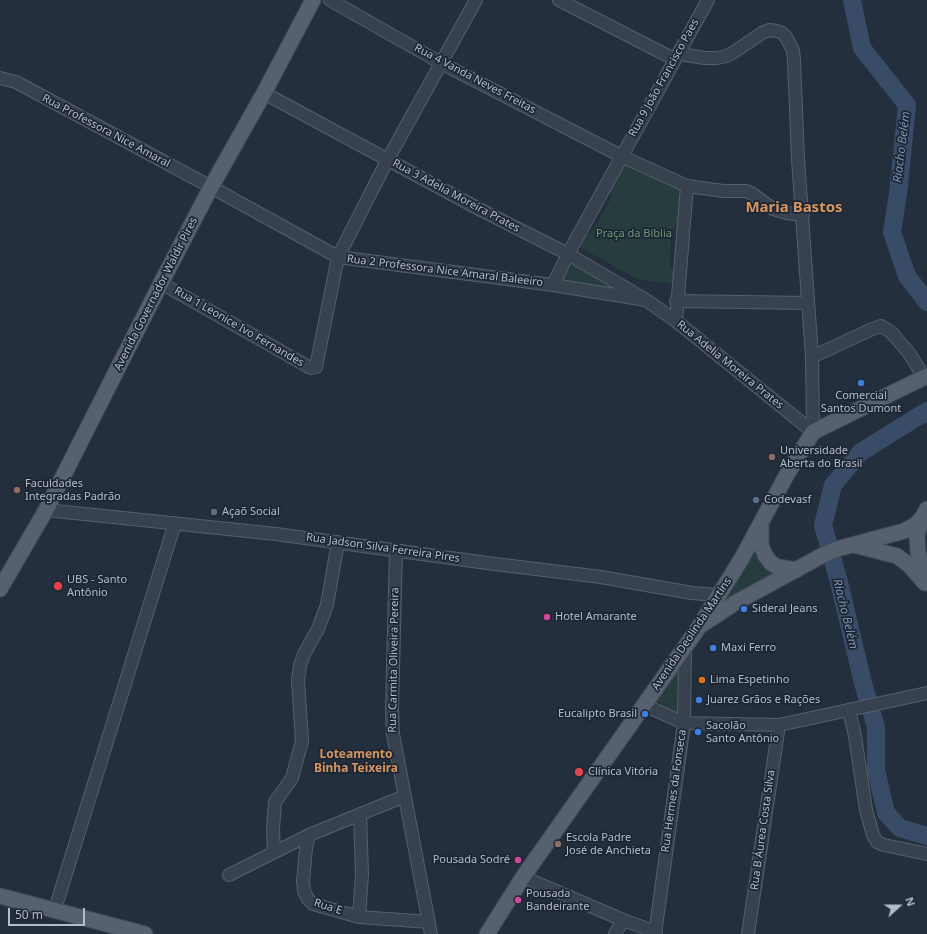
<!DOCTYPE html>
<meta charset="utf-8">
<style>
body{margin:0}
#map{position:relative;width:927px;height:934px;overflow:hidden;background:#242f3e;font-family:"Noto Sans",sans-serif}
canvas{display:block}
.north{position:absolute;left:879px;top:886px;width:40px;height:40px;-webkit-text-stroke:3px #1d2633;paint-order:stroke;rotate:69deg;font-size:11px;font-weight:700;line-height:16px;text-align:center;color:#b4bcc9}
.north::after{content:'';display:block;margin:auto;width:14px;height:18px;background:#b4bcc9;clip-path:polygon(50% 0,100% 100%,50% 72%,0 100%)}
.scale{position:absolute;left:8px;top:908px;width:77px;height:18px;box-sizing:border-box;border:2px solid #b4bcc9;border-top:0;padding-left:5px;font-size:12px;line-height:14px;white-space:nowrap;color:#b4bcc9;-webkit-text-stroke:3px #1d2633;paint-order:stroke}
</style>
<div id="map">
<canvas width="927" height="934"></canvas>
<div class="north">N</div>
<div class="scale">50 m</div>
</div>
<script>
const c = document.querySelector('canvas').getContext('2d');
c.lineJoin = 'round';
function fillPath(path, color) { c.fillStyle = color; c.fill(path, 'evenodd'); }
const toPath = rows => new Path2D(rows.map(r => 'M' + r).join(''));
function trace(path, color, width, dash) { c.strokeStyle = color; c.lineWidth = width; c.lineCap = dash ? 'butt' : 'round'; c.setLineDash(dash || []); c.stroke(path); }
function write(font, color, halo, rows, align = 'center') {
  c.font = font + ' "Noto Sans",sans-serif'; c.lineWidth = 3.5; c.setLineDash([]); c.textBaseline = 'middle'; c.strokeStyle = halo; c.fillStyle = color; for (const [text, x, y, turn = 0] of rows) {
    c.save(); c.translate(x, y); c.rotate((+turn || 0) * Math.PI / 180); c.textAlign = isNaN(turn) ? turn : align; if (halo) c.strokeText(text, 0, 0); c.fillText(text, 0, 0); c.restore();
  }
}
fillPath(toPath([
 [624,160,678,188,681,192,679,222,671,231,670,267,677,273,676,284,639,280,576,245,583,234,592,232,611,198,609,187],
 [562,254,637,291,551,279],
 [757,548,777,571,718,608],
 [681,657,678,713,654,701]
]), '#263c3f');
trace(toPath([
 [923,413,927,422]
]), '#394c67', 3);
trace(toPath([
 [852,0,862,48,907,105,898,194,892,232,907,276,927,302],
 [927,411,861,452,833,485,823,525,839,582,863,683,876,727,876,770,886,813,900,828,927,836]
]), '#394c67', 18);
const minor = toPath([
 [330,0,441,63,621,156,687,186,723,191,746,191,751,193,773,209,787,213,803,215],
 [559,0,674,59],
 [679,52,686,55,705,58,717,58,727,56,737,50,762,33,769,30,777,31,782,33,786,37,793,50,794,60,798,159,812,357,813,432],
 [0,78,16,82,211,187,338,257,553,285,646,300],
 [264,93,479,209,568,254,646,300,676,321,813,432],
 [161,283,307,366,311,368,316,367,338,257,388,159,476,0],
 [553,285,568,254,708,0],
 [676,301,808,303],
 [676,321,687,186],
 [812,357,870,330,881,326,891,332,909,353,924,377],
 [46,510,276,534,487,563,601,577,692,593,718,595],
 [396,550,392,709,393,734,431,934],
 [644,705,684,723,779,725,927,693],
 [849,710,855,736,866,810,873,835,877,842,884,845,927,854],
 [405,796,309,835,306,848,303,882,304,891,308,899,313,904,359,917,429,922],
 [274,852,273,829,275,802,292,778,302,741,298,681,300,665,305,652,318,629,327,605,338,542],
 [229,875,309,835],
 [523,877,623,920,656,932],
 [55,909,175,523],
 [359,917,362,874,360,814],
 [615,934,623,920],
 [655,934,684,723,685,647],
 [748,934,779,725]
]);
const major = toPath([
 [761,525,761,545,765,555,771,563,778,567,797,570],
 [854,545,897,556,909,565,925,583],
 [925,581,918,552,917,535,922,518,927,509],
 [0,589,46,510,161,283,211,187,264,93,313,0],
 [703,624,735,603,823,555,837,549,904,531,915,525,922,518],
 [0,896,145,934],
 [487,934,523,877,699,627,742,558,786,476,813,432,927,376]
]);
trace(minor, '#565f6c', 14);
trace(major, '#414a57', 17);
trace(minor, '#38414e', 12);
trace(major, '#56606e', 15);
for (const [x, y, r, color] of [
 [861,383,4,"#3f7fe0"],
 [772,457,4,"#8d6e63"],
 [17,490,4,"#8d6e63"],
 [756,500,4,"#5c6f8a"],
 [214,512,4,"#5c6f8a"],
 [58,586,5,"#e0444e"],
 [744,609,4,"#3f7fe0"],
 [547,617,4,"#d1479c"],
 [713,648,4,"#3f7fe0"],
 [702,680,4,"#e8710a"],
 [699,700,4,"#3f7fe0"],
 [645,714,4,"#3f7fe0"],
 [698,732,4,"#3f7fe0"],
 [579,772,5,"#e0444e"],
 [558,844,4,"#8d6e63"],
 [518,860,4,"#d1479c"],
 [518,900,4,"#d1479c"]
]) { const dot = new Path2D(); dot.arc(x, y, r, 0, 2 * Math.PI); c.fillStyle = color; c.fill(dot); trace(dot, '#1d2633', 1.5); }
write('11px', '#b4bcc9', '#1d2633', [
 ["Rua 9 João Francisco Paes",664,78,-61],
 ["Rua 4 Vanda Neves Freitas",475,79,28],
 ["Rua Professora Nice Amaral",106,131,28],
 ["Rua 3 Adelia Moreira Prates",456,196,28],
 ["Rua 2 Professora Nice Amaral Baleeiro",445,271,7],
 ["Avenida Governador Waldir Pires",156,294,-63],
 ["Rua 1 Leonice Ivo Fernandes",239,327,30],
 ["Rua Adelia Moreira Prates",730,365,39],
 ["Rua Jadson Silva Ferreira Pires",383,548,8],
 ["Avenida Deolinda Martins",692,634,-56],
 ["Rua Carmita Oliveira Pereira",394,660,-89],
 ["Rua Hermes da Fonseca",674,791,-82],
 ["Rua B Áurea Costa Silva",763,830,-82],
 ["Rua E",328,907,18]
]);
write('11px', '#6b9a76', '#1d2633', [
 ["Praça da Bíblia",634,234]
]);
write('11px', '#b4bcc9', '#1d2633', [
 ["Comercial",861,396,"center"],
 ["Santos Dumont",861,409,"center"],
 ["Universidade",780,451],
 ["Aberta do Brasil",780,464],
 ["Faculdades",25,484],
 ["Integradas Padrão",25,497],
 ["Codevasf",764,500],
 ["Açaõ Social",222,512],
 ["UBS - Santo",67,580],
 ["Antônio",67,593],
 ["Sideral Jeans",752,609],
 ["Hotel Amarante",555,617],
 ["Maxi Ferro",721,648],
 ["Lima Espetinho",710,680],
 ["Juarez Grãos e Rações",707,700],
 ["Eucalipto Brasil",637,714,"right"],
 ["Sacolão",706,726],
 ["Santo Antônio",706,739],
 ["Clínica Vitória",588,772],
 ["Escola Padre",566,838],
 ["José de Anchieta",566,851],
 ["Pousada Sodré",510,860,"right"],
 ["Pousada",526,894],
 ["Bandeirante",526,907]
], 'left');
write('italic 12px', '#7c92b1', '#1d2633', [
 ["Riacho Belém",902,147,-83],
 ["Riacho Belém",845,614,76]
]);
write('bold 12px', '#d59563', '#1d2633', [
 ["Loteamento",356,755],
 ["Binha Teixeira",356,769]
]);
write('bold 15px', '#d59563', '#1d2633', [
 ["Maria Bastos",794,208]
]);
</script>
